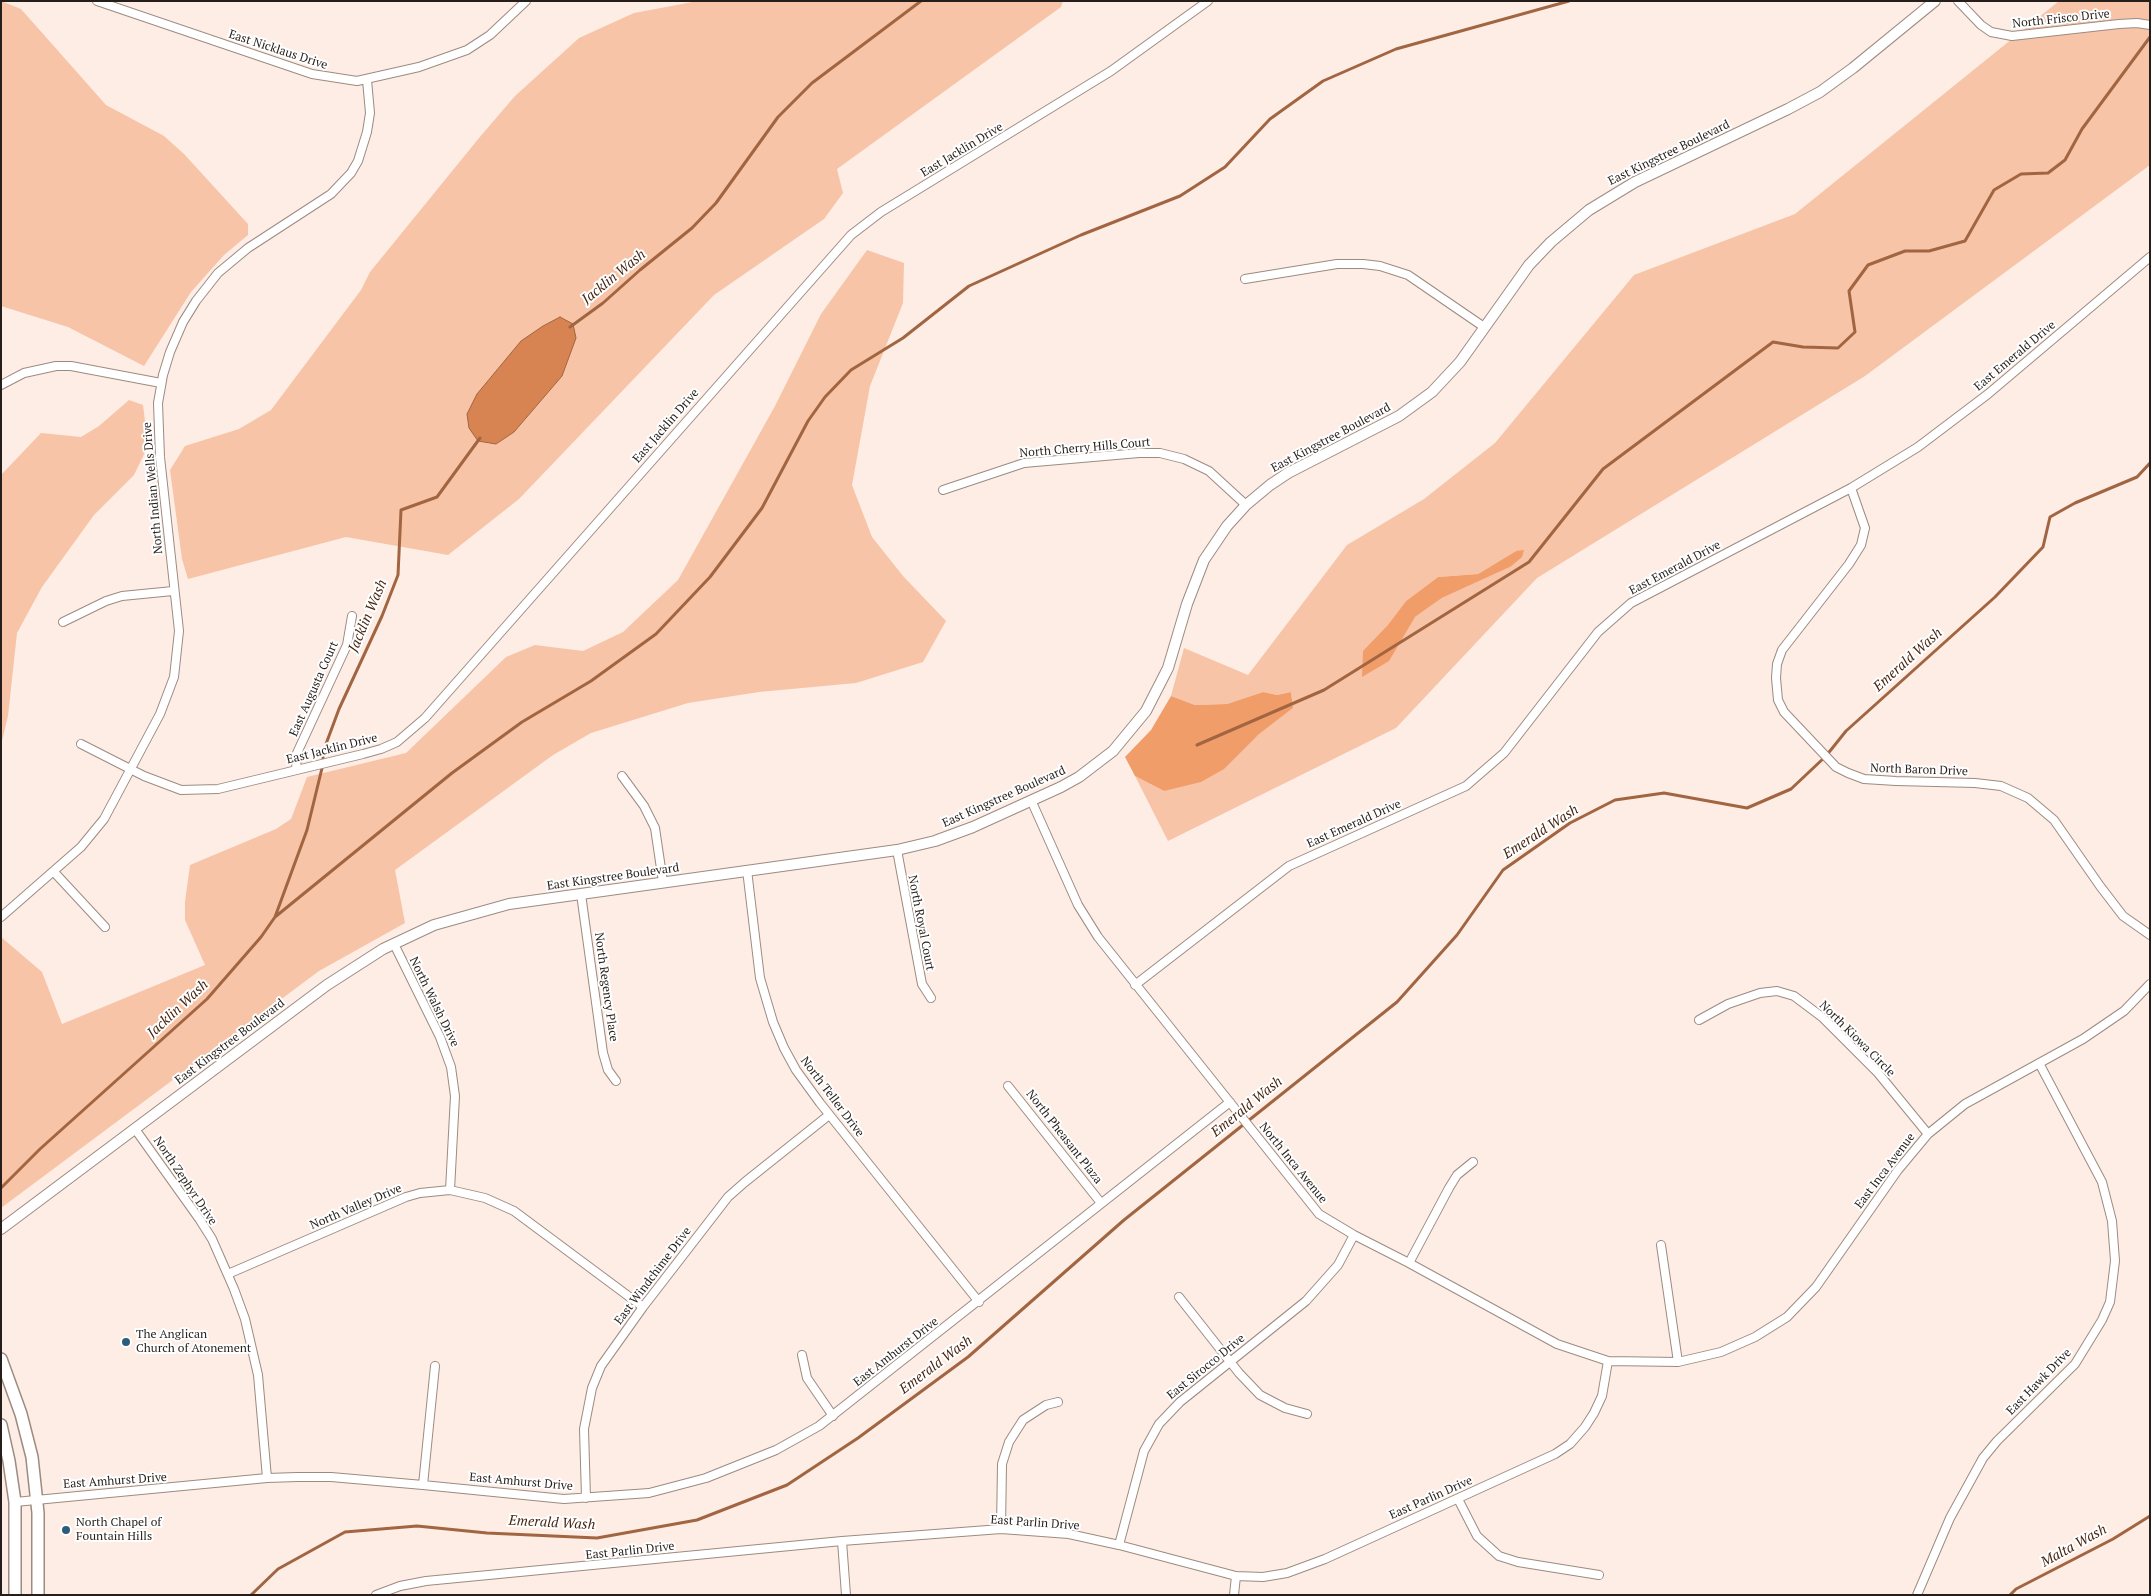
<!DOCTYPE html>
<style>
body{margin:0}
#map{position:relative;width:2151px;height:1596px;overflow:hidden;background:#fdede5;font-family:"PT Serif",serif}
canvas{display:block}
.frame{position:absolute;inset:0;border:2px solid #251e1a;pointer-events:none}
</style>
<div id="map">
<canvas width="2151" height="1596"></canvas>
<div class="frame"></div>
</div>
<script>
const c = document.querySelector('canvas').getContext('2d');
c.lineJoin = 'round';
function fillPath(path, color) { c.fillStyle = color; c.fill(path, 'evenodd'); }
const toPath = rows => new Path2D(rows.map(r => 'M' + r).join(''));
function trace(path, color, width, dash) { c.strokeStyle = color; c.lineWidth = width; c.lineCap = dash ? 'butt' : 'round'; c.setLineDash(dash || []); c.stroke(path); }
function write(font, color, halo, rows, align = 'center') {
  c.font = font + ' "PT Serif",serif'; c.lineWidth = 4; c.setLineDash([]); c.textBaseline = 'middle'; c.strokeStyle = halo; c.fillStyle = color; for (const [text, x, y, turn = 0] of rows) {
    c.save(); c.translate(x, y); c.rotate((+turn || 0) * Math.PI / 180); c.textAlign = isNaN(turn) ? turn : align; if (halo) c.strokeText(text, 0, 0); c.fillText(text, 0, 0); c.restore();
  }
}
fillPath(toPath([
 [1,1,21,9,106,105,164,136,184,154,248,224,248,235,224,255,191,292,144,366,68,327,1,306],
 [698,1,1063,1,1061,7,837,169,843,193,824,219,714,295,519,499,448,555,346,537,188,579,182,559,170,470,185,446,239,429,271,410,361,290,370,272,479,138,515,96,579,38,634,13],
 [2059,1,2150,1,2150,165,1865,376,1537,578,1396,728,1168,841,1135,776,1164,791,1258,735,1293,708,1291,692,1277,695,1263,692,1227,704,1195,705,1171,696,1184,648,1248,675,1347,545,1424,499,1495,443,1634,275,1795,214],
 [1516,551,1510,567,1442,598,1415,617,1387,626,1406,601,1438,577,1478,574],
 [867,250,904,263,903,303,870,386,852,485,872,537,903,576,946,621,923,662,856,683,759,692,688,703,591,733,553,755,395,870,405,923,319,971,1,1208,1,937,42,972,62,1024,205,965,185,920,185,902,190,865,276,829,291,819,307,777,406,753,506,657,535,645,583,651,623,632,678,580,775,406,821,314],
 [129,400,143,405,148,446,134,475,94,515,42,587,17,633,8,716,1,745,1,475,41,433,81,437,99,426]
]), '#f7c4a7');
fillPath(toPath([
 [1524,550,1522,557,1510,567,1442,598,1415,617,1389,661,1362,677,1363,651,1387,626,1406,601,1438,577,1478,574,1516,551],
 [1263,692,1277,695,1291,692,1293,708,1258,735,1224,769,1201,782,1164,791,1135,776,1125,757,1151,730,1171,696,1195,705,1227,704]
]), '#f19d6a');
const water = toPath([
 [560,317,573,324,576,338,562,376,514,432,496,444,478,441,469,428,467,414,477,394,521,341,543,326,560,317]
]);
fillPath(water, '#d78452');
trace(water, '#a26541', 1);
trace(toPath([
 [570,327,603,303,640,270,692,228,716,203,778,117,812,83,921,1],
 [1197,745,1324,690,1529,562,1603,469,1773,342,1803,347,1838,348,1855,332,1849,291,1868,265,1905,251,1929,251,1965,241,1994,190,2021,174,2048,173,2065,160,2082,129,2150,37],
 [275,917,452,773,522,722,591,681,656,634,710,577,762,508,808,421,825,397,851,370,903,338,969,286,1081,235,1180,196,1225,167,1270,119,1323,81,1396,49,1569,1],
 [1,1188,40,1149,207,999,261,937,275,917,307,830,323,764,323,752,339,709,382,616,398,575,401,510,437,497,480,438],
 [251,1595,278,1569,345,1532,417,1526,487,1533,597,1538,697,1520,787,1485,858,1438,968,1357,1124,1220,1397,1002,1457,935,1503,870,1570,823,1615,800,1664,793,1747,808,1791,789,1826,756,1846,731,1995,597,2043,547,2050,517,2075,503,2137,477,2150,463],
 [2010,1595,2016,1589,2113,1539,2150,1516]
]), '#a26541', 3);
const minor = toPath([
 [97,1,312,74,357,81,419,67,467,50,490,35,526,1],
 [1958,1,1981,25,1991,32,2012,36,2119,24,2137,23,2150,25],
 [1245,279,1337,264,1363,264,1380,266,1408,275,1484,327],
 [1,385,24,373,56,366,71,366,161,383],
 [1851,488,1865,528,1861,545,1849,564,1782,650,1777,664,1776,678,1778,700,1784,712,1836,767,1848,773,1864,779,1896,781,1975,783,2001,786,2028,798,2054,820,2100,886,2123,916,2150,935],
 [943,490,1024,463,1139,453,1160,453,1184,459,1209,471,1246,505],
 [63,622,106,601,122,596,173,591],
 [81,744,144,776,181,790,218,789,363,754,381,749,397,742,425,718,851,235,881,212,1111,71,1208,1],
 [296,770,297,753,347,645,352,616],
 [622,776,644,806,655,828,663,882],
 [1031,800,1078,905,1098,937,1319,1214,1354,1235,1409,1263,1557,1344,1608,1361,1678,1362,1721,1352,1755,1337,1787,1317,1816,1287,1898,1170,1928,1134,1965,1104,2083,1039,2124,1011,2150,984],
 [897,850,922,984,931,998],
 [747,870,760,978,773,1022,784,1048,796,1070,820,1103,979,1302],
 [54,872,105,927],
 [581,894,603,1053,608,1070,616,1081],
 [1,917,81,847,104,819,160,714,174,677,179,631,160,457,158,403,163,375,170,352,183,322,196,301,218,273,248,248,331,194,351,173,358,161,367,132,370,113,367,80],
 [394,944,440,1037,451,1067,455,1096,450,1190],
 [1135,985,1289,866,1466,786,1504,753,1598,632,1631,603,1851,488,1918,447,1988,394,2150,257],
 [1699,1020,1728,1004,1760,993,1777,991,1794,996,1822,1017,1878,1073,1928,1134],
 [1008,1086,1101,1203],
 [135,1129,200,1220,212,1239,234,1289,245,1319,258,1375,267,1478],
 [1661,1245,1678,1362],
 [1409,1263,1449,1188,1457,1175,1473,1162],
 [228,1274,406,1197,420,1193,450,1190,485,1198,514,1211,643,1307],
 [1179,1297,1239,1373,1260,1395,1285,1408,1307,1414],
 [802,1355,807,1378,833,1416],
 [423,1485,435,1366],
 [586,1498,584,1429,592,1388,601,1366,643,1307,728,1197,745,1182,829,1115],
 [1458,1499,1477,1536,1499,1556,1518,1562,1599,1575],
 [15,1502,267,1478,297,1477,331,1477,423,1485,564,1499,649,1493,706,1478,776,1450,819,1426,1230,1102],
 [1001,1529,1002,1464,1009,1442,1023,1420,1046,1405,1058,1402],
 [842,1541,846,1595],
 [1119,1545,1144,1451,1159,1424,1180,1402,1306,1301,1338,1265,1354,1235],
 [376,1595,400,1586,426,1581,842,1541,1001,1529,1069,1534,1119,1545,1236,1576,1263,1577,1287,1573,1325,1559,1555,1454,1570,1444,1585,1427,1594,1413,1602,1396,1608,1361],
 [1234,1595,1236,1576],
 [1917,1595,1950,1518,1983,1458,1997,1441,2075,1364,2102,1320,2110,1302,2115,1261,2112,1221,2102,1182,2039,1063]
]);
const tertiary = toPath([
 [1,1229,327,985,383,949,434,925,509,904,897,850,935,841,973,827,1061,787,1079,777,1113,751,1146,711,1168,668,1187,604,1204,560,1227,526,1246,505,1270,485,1288,473,1399,416,1432,392,1460,362,1529,265,1551,242,1589,210,1635,182,1788,109,1820,92,1853,68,1935,1]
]);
const secondary = toPath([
 [1,1359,21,1414,32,1457,38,1513,38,1595],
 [1,1425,9,1461,15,1502,15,1595]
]);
trace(minor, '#9d8b81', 10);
trace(tertiary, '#9d8b81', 12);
trace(secondary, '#9d8b81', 14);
trace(minor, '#fff', 8);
trace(tertiary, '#fff', 10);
trace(secondary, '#fff', 11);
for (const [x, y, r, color] of [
 [126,1342,5,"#2b5d7a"],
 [66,1530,5,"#2b5d7a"]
]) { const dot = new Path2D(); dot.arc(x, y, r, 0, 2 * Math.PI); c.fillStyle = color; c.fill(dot); trace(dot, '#fff', 2); }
write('12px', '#251e1a', '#fff', [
 ["North Frisco Drive",2061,19,-6],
 ["East Nicklaus Drive",278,50,18],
 ["East Jacklin Drive",962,150,-31],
 ["East Kingstree Boulevard",1669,153,-26],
 ["East Emerald Drive",2015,356,-40],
 ["East Jacklin Drive",666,426,-49],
 ["East Kingstree Boulevard",1331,438,-28],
 ["North Cherry Hills Court",1085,448,-5],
 ["North Indian Wells Drive",153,488,-95],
 ["East Emerald Drive",1675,568,-28],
 ["East Augusta Court",314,689,-66],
 ["East Jacklin Drive",332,749,-14],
 ["North Baron Drive",1919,770,2],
 ["East Kingstree Boulevard",1004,797,-24],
 ["East Emerald Drive",1354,824,-24],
 ["East Kingstree Boulevard",613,877,-8],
 ["North Royal Court",921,923,79],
 ["North Regency Place",606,987,82],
 ["North Walsh Drive",434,1002,64],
 ["North Kiowa Circle",1857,1039,45],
 ["East Kingstree Boulevard",230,1042,-37],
 ["North Teller Drive",832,1097,53],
 ["North Pheasant Plaza",1064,1137,52],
 ["North Inca Avenue",1293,1163,51],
 ["East Inca Avenue",1885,1171,-53],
 ["North Zephyr Drive",185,1181,56],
 ["North Valley Drive",356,1207,-23],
 ["East Windchime Drive",653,1276,-53],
 ["East Amhurst Drive",896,1352,-38],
 ["East Sirocco Drive",1206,1367,-39],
 ["East Hawk Drive",2039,1382,-46],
 ["East Amhurst Drive",115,1481,-4],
 ["East Amhurst Drive",521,1482,5],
 ["East Parlin Drive",1431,1498,-24],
 ["East Parlin Drive",1035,1523,4],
 ["East Parlin Drive",630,1551,-6]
]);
write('12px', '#251e1a', '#fff', [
 ["The Anglican",136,1335],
 ["Church of Atonement",136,1349],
 ["North Chapel of",76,1523],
 ["Fountain Hills",76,1537]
], 'left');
write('italic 14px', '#472510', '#fff', [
 ["Jacklin Wash",614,277,-39],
 ["Jacklin Wash",368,616,-67],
 ["Emerald Wash",1908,660,-42],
 ["Emerald Wash",1541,832,-33],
 ["Jacklin Wash",178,1009,-43],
 ["Emerald Wash",1247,1107,-39],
 ["Emerald Wash",936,1365,-37],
 ["Emerald Wash",552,1523,3],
 ["Malta Wash",2074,1546,-29]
]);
</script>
